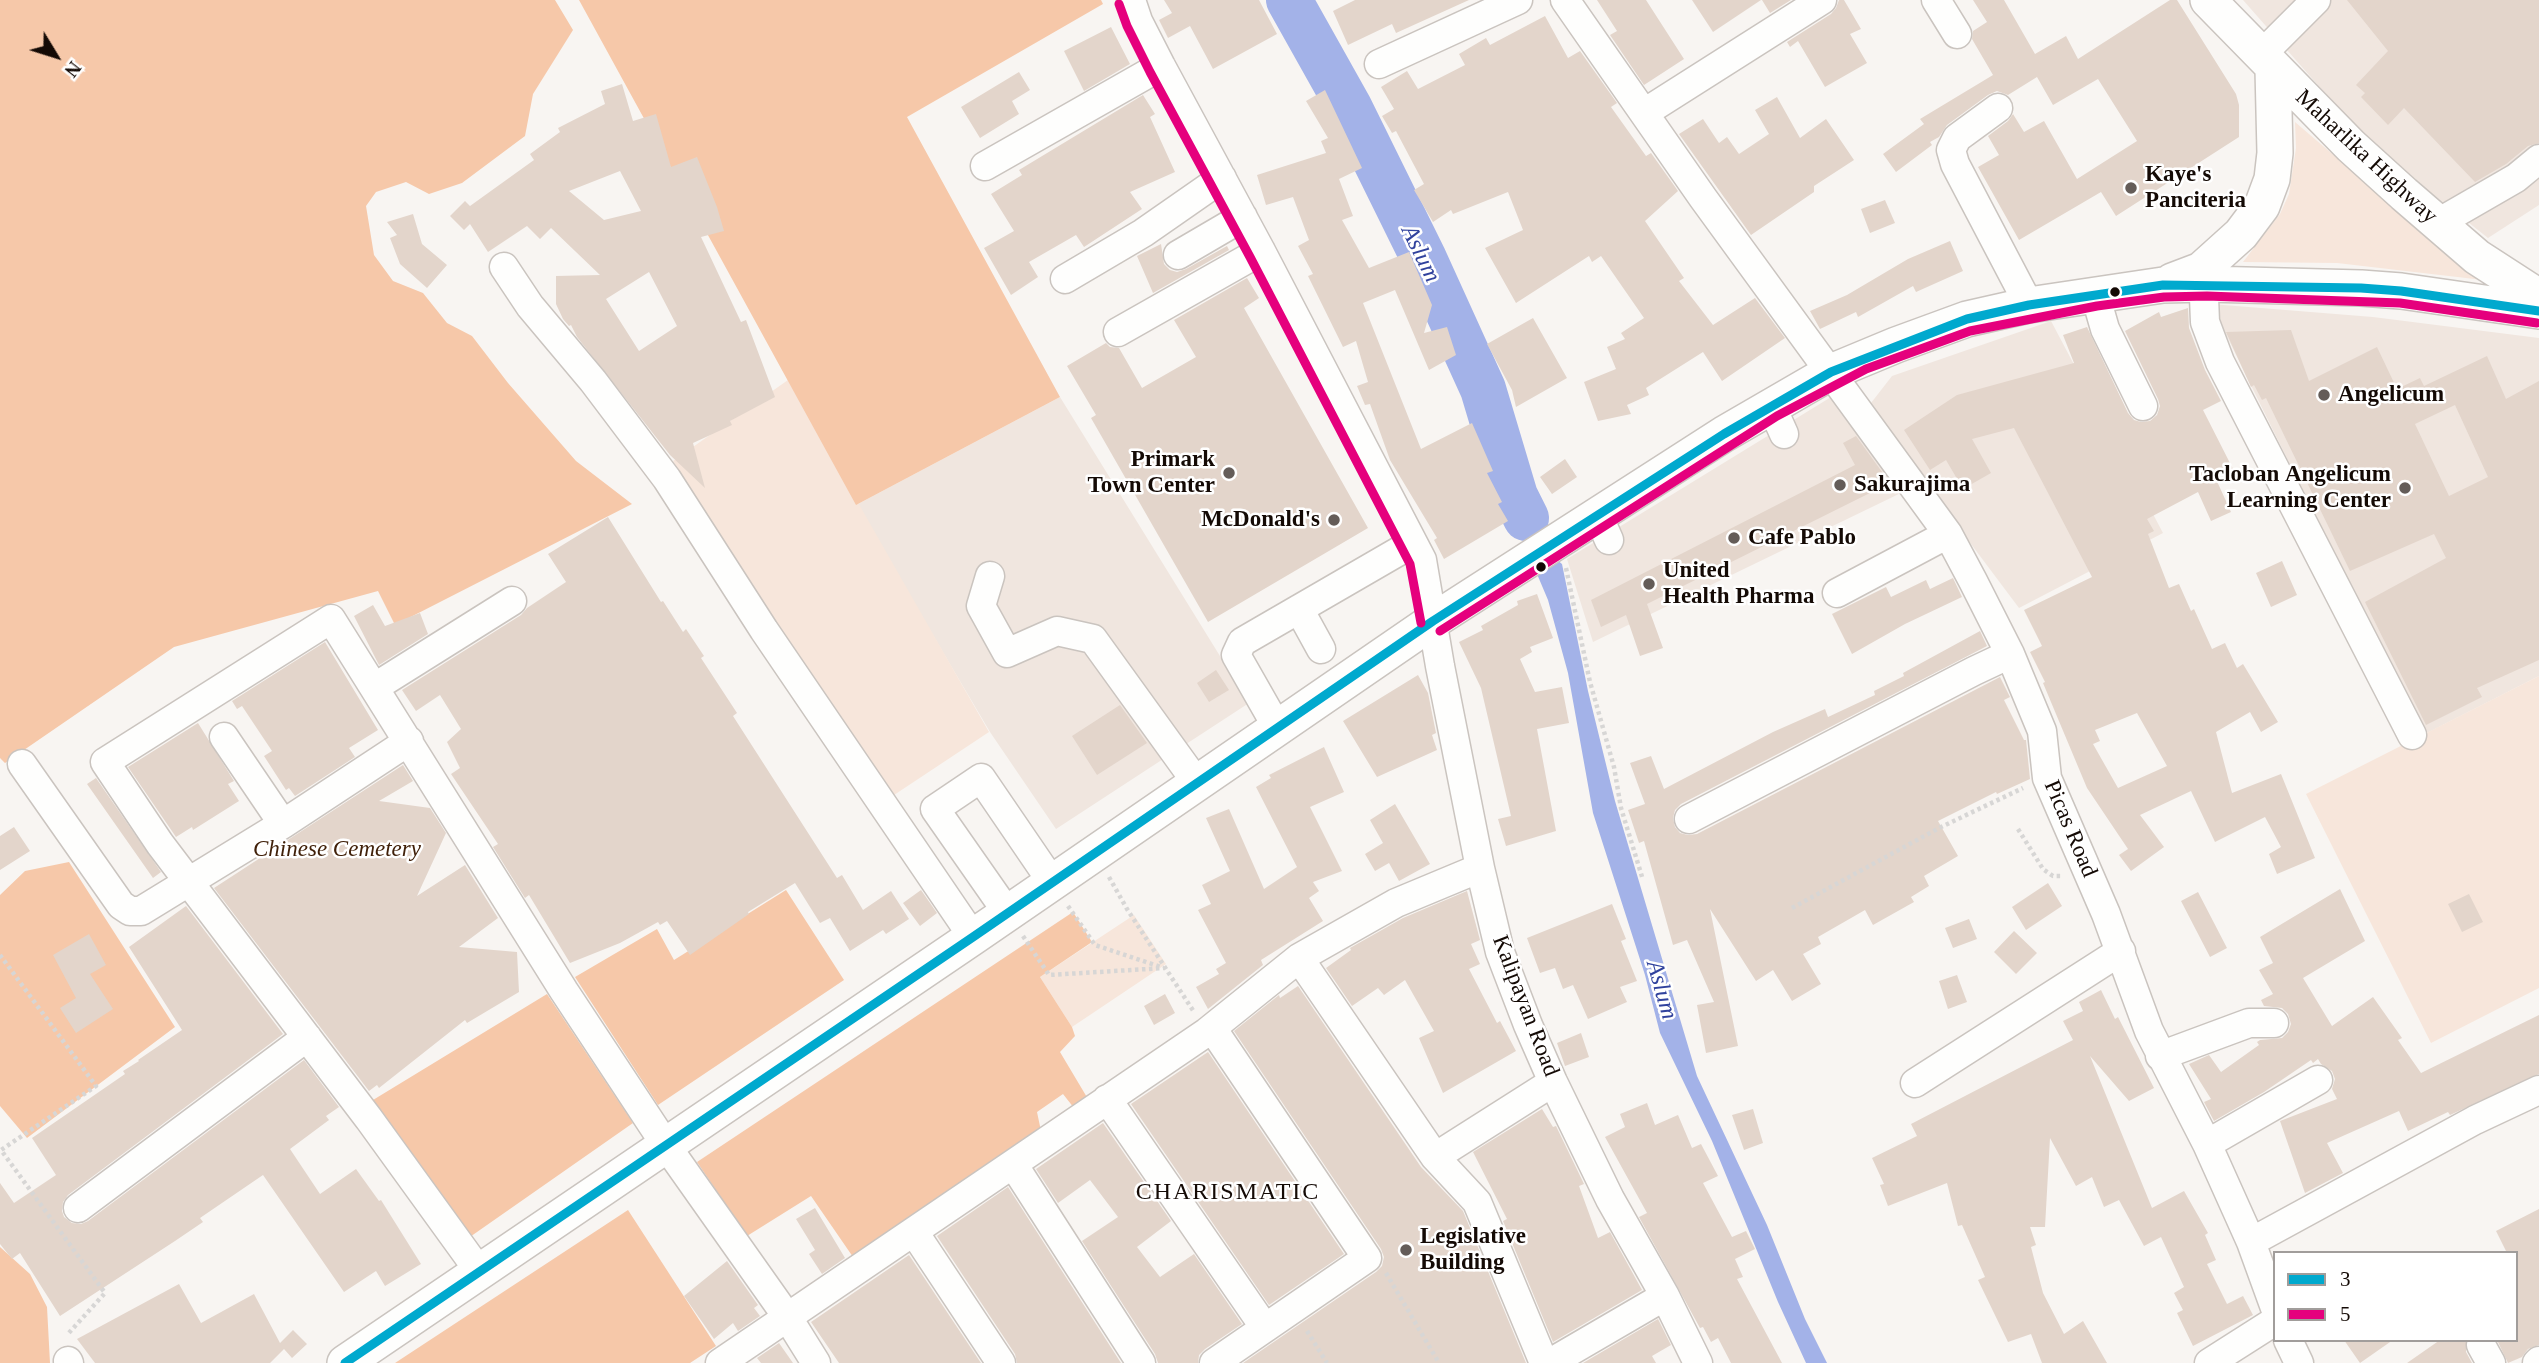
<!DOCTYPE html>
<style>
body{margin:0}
#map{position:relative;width:2539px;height:1363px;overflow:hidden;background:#f8f5f2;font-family:Georgia,serif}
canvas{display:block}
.legend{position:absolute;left:2273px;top:1251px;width:245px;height:91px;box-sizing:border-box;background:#fff;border:2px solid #a19d9b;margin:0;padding:9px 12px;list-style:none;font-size:21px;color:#140a05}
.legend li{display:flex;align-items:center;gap:14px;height:35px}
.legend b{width:35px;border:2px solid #a19d9b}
.north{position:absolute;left:21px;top:21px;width:70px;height:70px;-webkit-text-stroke:5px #fff;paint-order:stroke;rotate:128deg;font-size:19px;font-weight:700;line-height:28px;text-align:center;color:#140a05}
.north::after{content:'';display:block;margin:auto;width:24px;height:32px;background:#140a05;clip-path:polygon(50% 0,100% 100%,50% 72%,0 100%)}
</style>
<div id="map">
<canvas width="2539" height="1363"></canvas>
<ul class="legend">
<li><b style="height:9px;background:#00a9ce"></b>3</li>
<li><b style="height:9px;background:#e5007d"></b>5</li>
</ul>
<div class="north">N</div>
</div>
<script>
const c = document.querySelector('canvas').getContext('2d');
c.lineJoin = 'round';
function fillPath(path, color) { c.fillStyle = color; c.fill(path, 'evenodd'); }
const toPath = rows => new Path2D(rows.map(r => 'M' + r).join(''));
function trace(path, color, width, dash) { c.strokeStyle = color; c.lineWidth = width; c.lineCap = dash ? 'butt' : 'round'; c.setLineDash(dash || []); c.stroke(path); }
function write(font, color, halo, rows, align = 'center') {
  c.font = font + ' Georgia,serif'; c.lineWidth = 5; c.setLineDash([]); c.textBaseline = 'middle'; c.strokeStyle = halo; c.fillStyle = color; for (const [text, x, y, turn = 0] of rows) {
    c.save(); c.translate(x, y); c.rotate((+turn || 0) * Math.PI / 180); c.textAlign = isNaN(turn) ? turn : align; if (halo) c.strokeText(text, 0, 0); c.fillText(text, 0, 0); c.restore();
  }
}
fillPath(toPath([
 [2243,0,2539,0,2539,205,2488,238,2430,192,2346,117],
 [2211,304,2373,317,2539,338,2539,676,2423,735],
 [2051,321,2163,533,2019,608,1935,496,1871,403,1892,376],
 [1836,394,1903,492,1593,642,1567,559],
 [1060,397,1249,703,1056,829,990,732,856,505]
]), '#f0e6df');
fillPath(toPath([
 [2295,122,2344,164,2483,280,2337,263,2243,262,2280,214,2289,194,2296,148],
 [788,380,989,732,888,799,673,461],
 [2539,676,2539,988,2431,1043,2306,794],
 [1134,915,1166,964,1072,1027,1040,977]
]), '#f7e6db');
fillPath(toPath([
 [0,0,555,0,573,30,533,94,525,136,462,183,429,194,406,182,376,192,366,206,374,255,393,281,423,293,447,323,472,336,508,383,576,461,632,504,395,625,378,591,174,647,5,763,0,758],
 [579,0,1101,0,1103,4,907,117,1060,397,856,505],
 [69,862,175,1027,27,1138,0,1106,0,895,25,871],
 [786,890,844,980,658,1105,575,977,657,929,674,960],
 [1073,912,1092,942,1040,977,1072,1027,1075,1036,1060,1052,1088,1099,1074,1108,1063,1094,1037,1112,1041,1131,853,1257,811,1196,747,1236,697,1162],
 [547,994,633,1123,467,1239,373,1100],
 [628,1210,716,1346,690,1363,395,1363],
 [0,1247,30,1274,47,1307,50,1363,0,1363]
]), '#f6c8a9');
fillPath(toPath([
 [1556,559,1562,564,1588,691,1615,801,1697,1076,1767,1225,1805,1319,1827,1363,1806,1363,1778,1302,1712,1141,1660,1033,1645,975,1593,813,1568,673,1548,600,1537,574]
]), '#a3b2e8');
trace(toPath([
 [1289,0,1349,107,1424,259,1483,389,1515,496,1526,518]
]), '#a3b2e8', 46);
fillPath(toPath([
 [1164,0,1259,0,1277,34,1213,69,1190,26,1168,38,1159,20,1172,13],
 [1355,0,1469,0,1396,33,1392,24,1348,45,1333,11],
 [1597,0,1646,0,1684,59,1644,85,1610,35,1617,31],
 [1692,0,1761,0,1713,32],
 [1762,0,1791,0,1770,13],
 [1839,0,1844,0,1861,29,1850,34,1867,63,1825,87,1798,41,1790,47,1787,42,1831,14,1836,8],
 [1973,0,2004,0,2035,54,2066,36,2078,59,2170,0,2177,0,2236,94,2239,105,2239,137,2116,216,2101,192,2019,240,1978,167,1999,155,1988,136,2008,121,2013,114,2024,132,2044,121,2077,179,2137,141,2098,79,2053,105,2037,77,2008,95,1997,91,1988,95,1947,125,1939,137,1930,142,1932,145,1896,172,1883,154,1924,124,1920,119,1993,75,1972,39,1973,31,1987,22],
 [2347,0,2539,0,2539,143,2528,146,2506,164,2475,182,2404,108,2388,125,2361,97,2365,93,2356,85,2388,51],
 [1545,16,1568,58,1580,51,1617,103,1611,107,1646,156,1651,153,1678,191,1645,221,1684,278,1679,281,1713,325,1755,298,1785,338,1722,381,1703,352,1646,388,1649,395,1627,405,1631,414,1598,421,1584,382,1616,369,1607,347,1625,339,1621,333,1644,318,1601,256,1592,262,1589,256,1516,303,1485,248,1523,230,1508,192,1453,214,1451,210,1433,222,1414,190,1424,184,1396,131,1392,133,1382,116,1394,109,1381,87,1407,71,1418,89,1465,65,1459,54,1486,38,1490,45],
 [1111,27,1130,64,1084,91,1064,51],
 [1019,72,1030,90,1012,101,1019,114,980,138,961,107],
 [622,84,633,121,656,114,671,167,697,157,717,207,724,231,701,237,741,322,746,320,775,397,730,421,732,425,693,443,705,488,670,455,577,337,571,325,569,326,563,319,556,304,556,276,600,275,551,228,540,239,527,226,488,252,470,224,464,230,450,216,465,201,470,206,534,160,530,154,560,132,558,128,605,104,601,91],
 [620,171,641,211,604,220,569,191],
 [649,272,677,326,639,351,606,299],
 [1325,90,1362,168,1339,179,1353,216,1342,220,1369,268,1409,252,1432,305,1424,333,1447,327,1456,355,1429,370,1395,290,1363,303,1421,449,1472,423,1493,471,1487,473,1502,502,1498,504,1508,521,1444,559,1434,540,1437,538,1390,460,1370,404,1365,405,1357,386,1368,382,1356,341,1343,347,1308,276,1313,274,1298,246,1309,240,1293,197,1266,205,1257,175,1326,153,1321,141,1328,138,1306,101],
 [1143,95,1155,114,1150,117,1175,172,1130,192,1142,209,1084,247,1076,235,1029,262,1038,277,1011,295,984,248,1014,231,991,194,1022,175,1019,170],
 [1777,97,1800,138,1826,119,1854,160,1814,186,1814,192,1751,235,1679,134,1703,119,1719,143,1727,137,1739,154,1769,134,1755,110],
 [1885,200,1895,223,1870,233,1861,209],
 [413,214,422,244,447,265,427,288,400,264,390,238,397,235,387,222],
 [1950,241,1963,271,1916,292,1913,286,1858,317,1856,312,1820,329,1810,311,1847,295,1908,259],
 [1161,244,1164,264,1170,270,1177,272,1186,269,1227,246,1229,250,1153,293,1137,256],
 [1247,278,1259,298,1244,308,1368,528,1208,622,1091,418,1096,415,1067,366,1106,343,1110,347,1119,348,1142,388,1196,357,1174,320],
 [2188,308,2189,328,2205,370,2221,401,2203,410,2233,469,2215,477,2231,512,2211,521,2198,492,2147,519,2154,531,2148,534,2169,588,2179,584,2191,611,2194,609,2212,649,2225,643,2237,668,2243,664,2278,722,2261,732,2250,712,2216,732,2232,793,2281,774,2315,858,2277,874,2269,854,2281,847,2265,817,2215,842,2191,791,2140,815,2164,847,2131,871,2119,855,2128,849,2087,788,2043,683,2045,682,2030,652,2042,646,2024,610,2092,577,2014,428,1972,439,1991,473,1963,489,1946,460,1930,470,1904,430,1957,395,2074,363,2063,335,2087,327,2128,413,2134,420,2141,422,2150,421,2157,415,2160,406,2158,399,2125,331,2159,312,2161,317],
 [2137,713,2167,766,2118,788,2093,744,2100,741,2095,730],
 [1533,318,1567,378,1516,407,1512,390,1487,344],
 [2291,330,2309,381,2377,347,2397,389,2420,378,2424,386,2487,356,2506,399,2539,381,2539,660,2477,688,2482,697,2426,725,2365,602,2446,558,2434,534,2350,571,2266,398,2262,400,2254,385,2251,387,2226,332],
 [2455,405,2488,477,2449,496,2415,424],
 [1856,436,1890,483,1647,604,1663,648,1640,656,1626,615,1601,627,1591,600,1855,465,1843,443],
 [1565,459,1577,477,1552,494,1540,477],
 [608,517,661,602,663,601,683,632,686,629,704,656,701,658,737,713,733,716,837,878,842,875,863,910,891,891,909,919,886,934,883,930,850,951,830,918,820,923,795,883,748,912,749,914,690,955,667,921,660,925,658,922,620,943,570,963,529,895,525,898,493,847,498,844,451,774,460,768,447,742,461,729,440,695,416,711,402,690,521,615,527,608,566,582,548,554],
 [2282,561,2297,595,2271,607,2256,573],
 [1953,578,1962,597,1905,624,1852,654,1832,614,1886,587,1891,597,1926,580,1930,589],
 [1537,594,1553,638,1530,647,1532,652,1520,659,1535,692,1562,687,1569,723,1537,729,1556,831,1506,846,1498,819,1511,816,1481,688,1459,642,1483,630,1481,626,1518,605,1517,601],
 [373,605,385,626,420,613,428,634,379,665,354,616],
 [1980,631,1987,646,1681,804,1675,810,1673,818,1675,827,1680,833,1688,835,1697,834,2000,677,2010,697,2004,700,2024,740,2026,740,2030,779,1997,794,1996,792,1938,821,1958,856,1924,876,1929,886,1911,897,1914,902,1873,925,1865,910,1818,937,1821,944,1803,954,1821,984,1792,1001,1773,970,1756,981,1710,909,1738,1046,1706,1053,1697,1005,1714,1002,1687,940,1673,945,1644,841,1639,843,1628,810,1645,804,1630,763,1651,756,1664,789,1773,732,1825,709,1828,717,1875,695,1874,691,1904,676,1903,673],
 [325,642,378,730,349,748,355,757,295,796,289,788,286,790,264,756,272,751,242,706,237,709,232,701],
 [1216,670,1229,690,1209,702,1197,683],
 [1418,675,1428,693,1436,733,1432,735,1437,750,1377,777,1343,721],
 [1120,705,1147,743,1097,775,1072,736],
 [198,723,234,781,228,784,239,801,193,830,192,827,176,837,128,767],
 [1324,747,1344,792,1310,807,1342,871,1313,882,1319,891,1309,898,1323,921,1261,960,1263,965,1208,1009,1196,987,1219,974,1216,969,1226,963,1198,910,1211,904,1202,885,1230,871,1206,818,1229,809,1264,889,1297,867,1256,787,1271,778,1269,775],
 [403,765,413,781,379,801,430,808,446,833,417,896,465,865,498,918,459,947,517,952,519,992,467,1023,465,1020,379,1088,377,1085,369,1091,214,888],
 [96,778,161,872,153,878,87,784],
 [1395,804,1430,864,1399,881,1389,863,1375,871,1365,854,1383,843,1370,820],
 [14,827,30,851,0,870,0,836],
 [2048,883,2062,906,2026,930,2012,907],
 [2340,889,2365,941,2303,978,2332,1026,2373,997,2402,1038,2398,1040,2421,1073,2539,1015,2539,1074,2450,1115,2448,1112,2408,1131,2399,1111,2327,1143,2343,1173,2305,1193,2280,1121,2337,1099,2332,1089,2335,1079,2332,1071,2321,1064,2318,1059,2313,1063,2311,1060,2264,1092,2214,1121,2204,1102,2211,1099,2189,1064,2209,1055,2221,1072,2259,1045,2257,1042,2260,1040,2282,1038,2288,1032,2291,1024,2288,1014,2282,1008,2264,1006,2261,1000,2273,994,2259,970,2273,963,2260,937],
 [921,890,937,913,920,926,903,903],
 [1467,891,1480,940,1471,944,1480,964,1469,969,1497,1023,1500,1021,1516,1051,1443,1093,1419,1038,1434,1031,1405,980,1384,995,1378,988,1352,1006,1326,968,1351,950,1350,948,1403,918],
 [2198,892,2227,948,2210,957,2181,901],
 [2469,894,2483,922,2462,932,2448,904],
 [1612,904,1626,939,1621,941,1637,981,1620,987,1627,1002,1588,1019,1573,985,1563,989,1555,968,1540,973,1527,938],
 [186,906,283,1034,68,1195,63,1202,62,1211,64,1217,72,1223,81,1224,88,1221,304,1060,339,1107,326,1116,329,1120,290,1149,320,1194,356,1169,379,1201,381,1200,421,1264,385,1286,376,1271,344,1292,263,1175,200,1218,203,1222,175,1241,60,1316,20,1253,12,1259,0,1244,0,1183,14,1203,56,1175,32,1138,125,1074,123,1071,139,1061,138,1060,182,1030,129,947],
 [1969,919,1977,939,1953,948,1945,928],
 [2014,931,2037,953,2016,974,1994,952],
 [89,934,106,965,90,974,113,1009,76,1033,60,1008,76,998,53,955],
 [1957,975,1967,1002,1948,1009,1939,981],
 [1298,986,1421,1167,1463,1211,1526,1363,1243,1363,1376,1272,1382,1266,1384,1257,1381,1249,1234,1031,1279,995,1280,998],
 [2101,990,2115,1019,2118,1017,2154,1088,2129,1101,2090,1056,2152,1208,2184,1191,2208,1233,2205,1235,2216,1260,2207,1264,2227,1304,2243,1296,2253,1315,2193,1346,2177,1313,2183,1310,2174,1293,2184,1287,2161,1237,2144,1246,2119,1200,2104,1207,2092,1177,2076,1186,2050,1138,2045,1227,2030,1227,2036,1245,2031,1247,2043,1293,2064,1334,2083,1321,2107,1363,2042,1363,2031,1334,2008,1342,1978,1280,1985,1277,1962,1225,1958,1226,1947,1183,1888,1206,1880,1185,1884,1184,1872,1158,1917,1136,1911,1124,2073,1040,2063,1021,2083,1011,2079,1002],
 [1165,994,1175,1013,1154,1025,1144,1006],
 [1581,1033,1589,1057,1565,1066,1557,1043],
 [1208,1052,1344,1254,1269,1305,1131,1104],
 [1647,1103,1655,1125,1678,1115,1692,1148,1701,1144,1718,1176,1703,1183,1732,1237,1746,1231,1755,1249,1735,1259,1743,1277,1737,1279,1782,1363,1731,1363,1718,1338,1711,1342,1703,1327,1700,1328,1639,1217,1647,1213,1605,1137,1625,1127,1620,1114],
 [1542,1109,1553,1127,1556,1126,1584,1184,1579,1186,1598,1238,1610,1232,1642,1290,1553,1342,1503,1221,1507,1219,1473,1152],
 [1753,1109,1763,1143,1744,1150,1732,1115],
 [1103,1123,1171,1221,1137,1247,1160,1277,1194,1254,1242,1324,1205,1349,1199,1355,1198,1363,1158,1363,1155,1354,1082,1241,1118,1217,1090,1180,1058,1203,1036,1169],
 [1008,1187,1121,1363,1017,1363,1015,1354,937,1236],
 [815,1208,845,1258,822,1274,809,1254,815,1250,796,1219],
 [2539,1209,2539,1345,2528,1349,2522,1357,2508,1363,2497,1340,2516,1340,2516,1253,2507,1253,2496,1231],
 [909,1255,981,1363,839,1363,811,1322],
 [727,1261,758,1305,754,1308,760,1316,738,1331,733,1323,714,1339,684,1296],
 [179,1284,201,1323,254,1294,280,1343,293,1330,307,1344,292,1358,284,1349,270,1363,95,1363,77,1339],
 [1658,1319,1671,1345,1652,1356,1656,1363,1583,1363],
 [2344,1340,2393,1340,2360,1363],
 [2440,1340,2466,1340,2466,1352,2472,1363,2407,1363],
 [779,1343,793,1363,761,1363,757,1358]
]), '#e3d5cb');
const minor = toPath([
 [1131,0,1138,21,1161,66,1261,251,1422,560,1440,666,1480,868,1500,952,1528,1025,1553,1082,1610,1199,1665,1296,1698,1363],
 [1565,0,1703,198,1948,534,1973,581,2010,654,2042,731,2047,778,2106,914,2149,1031,2207,1144,2251,1242,2275,1308],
 [1936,0,1957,34],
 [2260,56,2316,0],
 [1379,64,1518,0],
 [1998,108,1957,138,1951,150,1955,164,2029,305],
 [1644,113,1822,0],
 [985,166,1161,66],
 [2438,223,2516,178,2539,159],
 [1178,255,1243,217],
 [504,267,530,306,593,381,667,479,764,630,973,937],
 [1065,279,1143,233,1222,178],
 [2207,284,2204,297,2205,322,2220,362,2412,735],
 [2095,294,2105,329,2143,406],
 [1118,332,1261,251],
 [1771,405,1784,434],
 [1598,515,1609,540],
 [990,576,981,606,1007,653,1057,631,1093,639,1197,783],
 [1837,593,1948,534],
 [1299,609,1321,649],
 [375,687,512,601],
 [1277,727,1236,655,1242,642,1413,543],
 [224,737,283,824],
 [22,764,121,905,130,911,141,911,283,824,409,741],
 [1689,819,1974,671,2010,654],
 [1007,912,935,809,981,778,1052,882],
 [1299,958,1435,1157,1477,1202,1544,1363],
 [1212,1028,1367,1258,1214,1363],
 [2160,1056,2249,1023,2274,1023],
 [1915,1083,2121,951],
 [1107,1099,1265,1328],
 [2207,1144,2318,1080],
 [1435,1157,1553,1082],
 [1013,1164,1141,1363],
 [78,1208,307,1037],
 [914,1232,1001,1363],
 [2251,1242,2475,1120,2539,1090],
 [479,1271,369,1119,160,844,105,762,331,619,564,991,665,1144,788,1318,816,1363],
 [2288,1340,2299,1363],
 [2481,1345,2491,1363],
 [68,1361,69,1363],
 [720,1363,1207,1032,1299,958,1396,903,1480,868],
 [1550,1363,1665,1296],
 [2209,1363,2275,1321],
 [2537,1363,2539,1361]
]);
const major = toPath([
 [2208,0,2351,146,2404,194,2477,257,2539,297],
 [2172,281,2201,270,2241,234,2262,206,2272,179,2275,153,2273,69],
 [345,1363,973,937,1433,621,1724,434,1831,372,1896,345,1967,319,2029,305,2163,285,2207,284,2361,288,2401,291,2539,311]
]);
trace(minor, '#cac4bf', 31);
trace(major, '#cac4bf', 38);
trace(toPath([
 [1566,568,1590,682,1614,767,1621,808,1643,880],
 [2018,829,2043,869,2053,876,2063,876],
 [1109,877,1127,909,1194,1012],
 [1068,906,1095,945,1161,967],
 [1792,908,1941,827,2023,788],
 [1023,936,1049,975,1164,968],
 [0,955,96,1086,1,1150,105,1293,67,1335],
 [1386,1273,1439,1363],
 [1307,1331,1327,1363]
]), '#d7d6d5', 4.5, [3.5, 3.5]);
trace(minor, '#fefefd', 28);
trace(major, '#fefefd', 35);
trace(toPath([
 [345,1363,973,937,1433,621,1724,434,1831,372,1967,319,2029,305,2163,285,2361,288,2401,291,2539,311]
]), '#00a9ce', 9);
trace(toPath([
 [1119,4,1127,26,1150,72,1250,257,1410,564,1421,623],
 [1440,631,1777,416,1866,369,1970,331,2097,306,2164,297,2207,296,2400,303,2537,323]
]), '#e5007d', 9);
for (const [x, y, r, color] of [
 [2131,188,7,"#645c58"],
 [2115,292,6,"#140a05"],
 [2324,395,7,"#645c58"],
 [1229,473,7,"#645c58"],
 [1840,485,7,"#645c58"],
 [2405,488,7,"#645c58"],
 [1334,520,7,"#645c58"],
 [1734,538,7,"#645c58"],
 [1541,567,6,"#140a05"],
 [1649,584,7,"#645c58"],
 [1406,1250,7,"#645c58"]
]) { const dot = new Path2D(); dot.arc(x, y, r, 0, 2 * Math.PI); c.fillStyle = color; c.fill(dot); trace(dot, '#fff', 2.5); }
write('23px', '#140a05', '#fff', [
 ["Maharlika Highway",2366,157,43],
 ["Picas Road",2070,829,67],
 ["Kalipayan Road",1525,1006,69]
]);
write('bold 23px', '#140a05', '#fff', [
 ["Kaye's",2145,175],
 ["Panciteria",2145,201],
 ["Angelicum",2338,395],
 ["Primark",1215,460,"right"],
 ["Town Center",1215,486,"right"],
 ["Tacloban Angelicum",2391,475,"right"],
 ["Learning Center",2391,501,"right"],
 ["Sakurajima",1854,485],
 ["McDonald's",1320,520,"right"],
 ["Cafe Pablo",1748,538],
 ["United",1663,571],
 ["Health Pharma",1663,597],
 ["Legislative",1420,1237],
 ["Building",1420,1263]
], 'left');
write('italic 23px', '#402009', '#fff', [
 ["Chinese Cemetery",337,850]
]);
write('italic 24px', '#30429d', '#fff', [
 ["Aslum",1420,254,64],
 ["Aslum",1661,990,74]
]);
c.letterSpacing = '2px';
write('24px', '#140a05', '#fff', [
 ["CHARISMATIC",1228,1193]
]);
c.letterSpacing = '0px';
</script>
